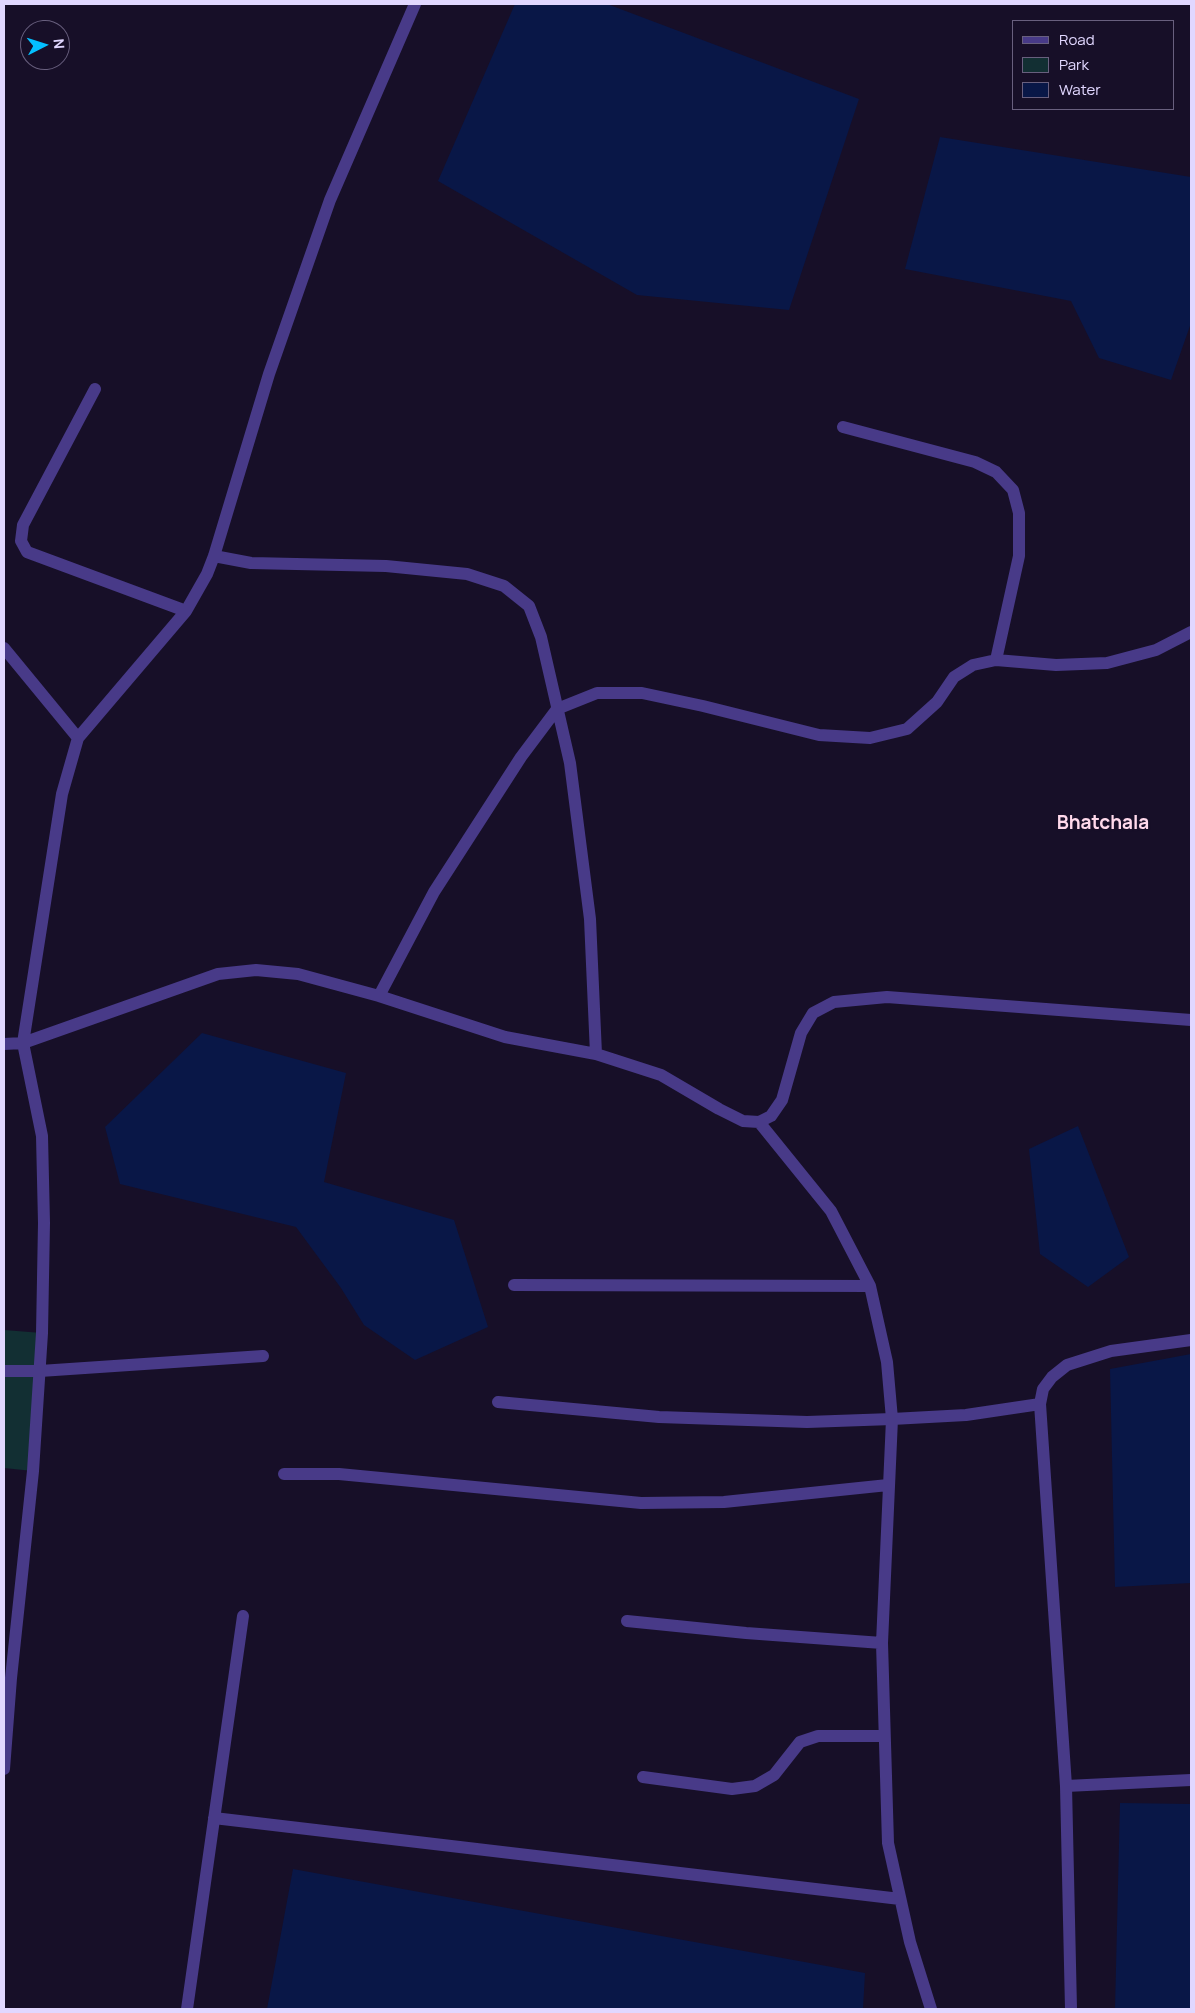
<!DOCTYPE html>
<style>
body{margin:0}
#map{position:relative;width:1195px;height:2013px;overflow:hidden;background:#170f28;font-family:Manrope,sans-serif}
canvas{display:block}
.frame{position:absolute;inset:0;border:5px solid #e1d7ff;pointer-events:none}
.legend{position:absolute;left:1012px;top:20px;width:162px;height:90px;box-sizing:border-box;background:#170f28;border:1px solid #685f7e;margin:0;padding:6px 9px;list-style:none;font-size:15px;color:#e1d7ff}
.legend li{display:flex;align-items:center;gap:10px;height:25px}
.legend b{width:25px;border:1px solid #685f7e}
.north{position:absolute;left:20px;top:20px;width:50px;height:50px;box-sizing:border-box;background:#170f28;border:1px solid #685f7e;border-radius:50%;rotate:85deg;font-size:14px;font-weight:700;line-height:20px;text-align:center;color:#e1d7ff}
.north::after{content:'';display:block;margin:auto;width:18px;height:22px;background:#03c0ff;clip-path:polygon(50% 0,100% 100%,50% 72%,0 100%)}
</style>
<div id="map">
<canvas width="1195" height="2013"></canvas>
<div class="frame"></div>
<ul class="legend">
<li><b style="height:6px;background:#483a88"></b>Road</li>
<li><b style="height:14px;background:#122f33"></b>Park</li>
<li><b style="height:14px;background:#091747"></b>Water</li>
</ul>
<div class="north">N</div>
</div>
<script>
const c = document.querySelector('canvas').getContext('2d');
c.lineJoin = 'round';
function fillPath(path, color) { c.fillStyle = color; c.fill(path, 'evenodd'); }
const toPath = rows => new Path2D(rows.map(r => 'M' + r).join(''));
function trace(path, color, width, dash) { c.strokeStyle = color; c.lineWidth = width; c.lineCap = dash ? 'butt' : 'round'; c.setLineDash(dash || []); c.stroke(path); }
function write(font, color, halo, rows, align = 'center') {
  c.font = font + ' Manrope,sans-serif'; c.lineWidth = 4.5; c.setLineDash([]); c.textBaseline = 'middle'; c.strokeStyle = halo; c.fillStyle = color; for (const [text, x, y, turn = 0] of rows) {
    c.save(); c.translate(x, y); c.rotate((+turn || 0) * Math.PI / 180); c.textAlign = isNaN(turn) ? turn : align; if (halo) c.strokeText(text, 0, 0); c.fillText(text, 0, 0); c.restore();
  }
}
fillPath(toPath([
 [4,1330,42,1333,33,1471,4,1468]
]), '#122f33');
fillPath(toPath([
 [515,4,607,4,859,99,789,310,637,295,438,181],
 [940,137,1191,177,1191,323,1171,380,1099,358,1071,301,905,269],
 [202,1033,346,1073,324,1182,454,1220,488,1327,415,1360,364,1325,341,1288,296,1227,120,1184,105,1127],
 [1078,1126,1129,1257,1088,1287,1040,1254,1029,1149],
 [1191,1354,1191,1583,1115,1587,1110,1369],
 [1120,1803,1191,1804,1191,2009,1115,2009],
 [293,1869,865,1973,863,2009,267,2009]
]), '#091747');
trace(toPath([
 [95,389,23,525,21,541,27,552,186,611],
 [843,427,975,462,996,472,1013,490,1019,513,1019,556,996,660],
 [214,556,251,563,386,566,467,574,504,586,529,606,541,637,570,763,590,919,596,1054],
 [4,648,78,738],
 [379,996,434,892,521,757,557,709,597,693,642,693,703,706,819,735,870,738,907,729,937,702,954,677,973,665,996,660,1056,665,1107,663,1156,650,1191,632],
 [4,1044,23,1043,218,974,256,970,298,974,379,996,505,1037,596,1054,661,1075,719,1109,743,1121,759,1122,771,1116,782,1100,801,1033,813,1013,834,1002,887,997,1191,1020],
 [759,1122,831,1211,870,1286,887,1362,892,1419,882,1643,888,1843,910,1942,931,2009],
 [514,1285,870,1286],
 [4,1371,40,1371,263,1356],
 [498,1402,659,1417,807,1422,892,1419,966,1415,1040,1404],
 [284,1474,339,1474,641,1503,724,1502,888,1485],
 [627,1621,746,1633,882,1643],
 [4,1769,11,1678,33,1471,42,1333,44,1223,42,1136,23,1043,62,794,78,738,186,611,207,574,214,556,269,374,330,200,415,4],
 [643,1777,732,1789,755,1786,774,1775,800,1742,818,1736,884,1736],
 [1066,1786,1191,1780],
 [214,1818,900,1899],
 [187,2009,243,1616],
 [1071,2009,1066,1786,1040,1404,1043,1389,1052,1377,1067,1365,1111,1351,1191,1340]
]), '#483a88', 12);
write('bold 19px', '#ffd9eb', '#170f28', [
 ["Bhatchala",1103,824]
]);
</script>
